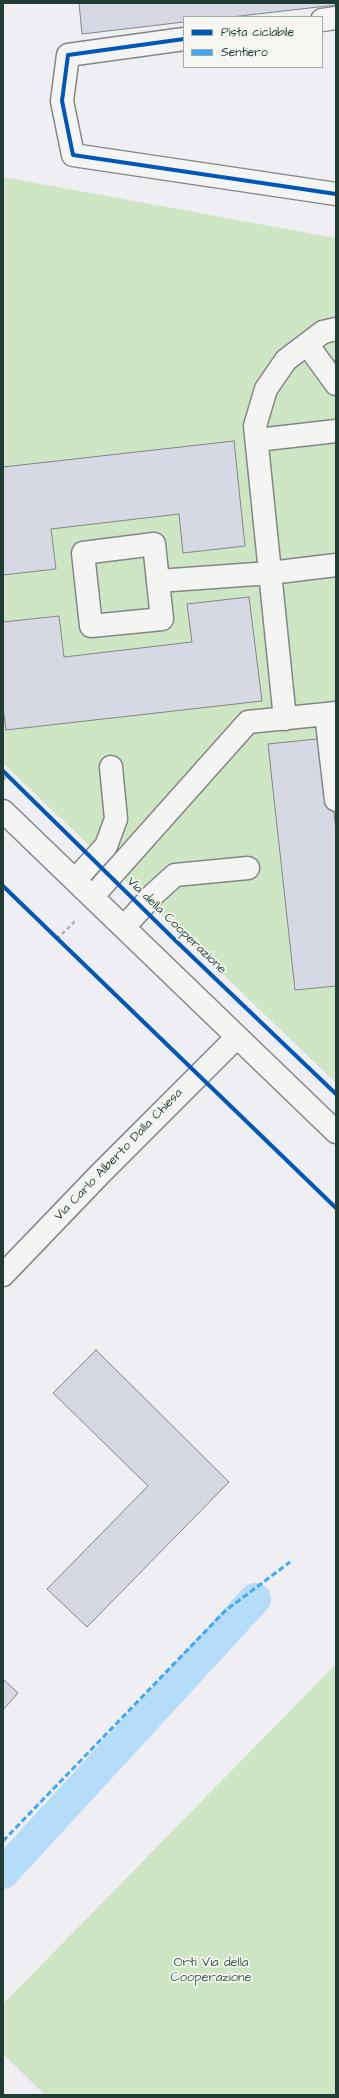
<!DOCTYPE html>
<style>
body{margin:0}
#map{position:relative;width:339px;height:2098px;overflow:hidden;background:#eeeef3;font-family:"Architects Daughter",sans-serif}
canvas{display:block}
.frame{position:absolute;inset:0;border:4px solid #1f3d34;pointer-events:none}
.legend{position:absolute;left:183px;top:16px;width:140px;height:52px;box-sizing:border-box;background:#f6f6f2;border:1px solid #a0aca6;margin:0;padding:5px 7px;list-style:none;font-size:12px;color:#1f3d34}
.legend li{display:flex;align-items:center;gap:8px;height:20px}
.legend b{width:20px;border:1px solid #a0aca6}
</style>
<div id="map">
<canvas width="339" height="2098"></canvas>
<div class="frame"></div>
<ul class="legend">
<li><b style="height:5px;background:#0057b8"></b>Pista ciclabile</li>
<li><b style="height:5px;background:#3fa9f5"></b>Sentiero</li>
</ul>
</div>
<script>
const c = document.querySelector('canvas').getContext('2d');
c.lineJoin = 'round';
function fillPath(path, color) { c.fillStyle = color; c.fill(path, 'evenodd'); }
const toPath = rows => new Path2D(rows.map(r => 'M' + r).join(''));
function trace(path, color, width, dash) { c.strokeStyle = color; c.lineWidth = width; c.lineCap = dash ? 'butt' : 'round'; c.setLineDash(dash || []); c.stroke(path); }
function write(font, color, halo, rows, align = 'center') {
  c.font = font + ' "Architects Daughter",sans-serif'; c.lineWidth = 3.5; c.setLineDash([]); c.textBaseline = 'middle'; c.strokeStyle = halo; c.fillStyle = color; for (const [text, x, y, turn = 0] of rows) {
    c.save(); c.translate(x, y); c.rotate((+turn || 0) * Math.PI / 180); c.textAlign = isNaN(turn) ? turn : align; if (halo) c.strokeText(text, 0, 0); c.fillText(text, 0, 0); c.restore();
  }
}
fillPath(toPath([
 [3,177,336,238,336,1083,3,763],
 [336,1664,336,2095,45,2095,3,2054,3,2004]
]), '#cfe6c4');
trace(toPath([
 [3,1873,255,1599]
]), '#b5dcf9', 32);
const building = toPath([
 [79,3,336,3,336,5,231,17,184,17,184,22,82,34,79,3],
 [234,441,245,546,183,553,179,514,51,529,56,569,3,575,3,467,234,441],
 [249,597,262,701,6,730,3,707,3,622,59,616,64,657,192,642,187,604,249,597],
 [326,738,336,831,336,986,295,990,268,744,326,738],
 [96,1350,229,1482,87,1627,47,1589,148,1486,53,1393,96,1350],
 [3,1679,18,1693,3,1710,3,1679]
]);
fillPath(building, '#d6d9e4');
trace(building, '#828788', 1);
const minor = toPath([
 [322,20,336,18],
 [184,39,68,55,62,101,73,155,336,194],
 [307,344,336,384],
 [257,440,336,431],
 [154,544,162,619,91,626,83,553,154,544],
 [158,581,270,573,336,565],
 [326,714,336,800],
 [285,719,255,426,266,389,286,360,323,332,336,329],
 [3,811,336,1132],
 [75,880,106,846,116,819,111,767],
 [93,896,248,722,336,713],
 [124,927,154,894,175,875,248,868],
 [3,1275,100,1174,237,1037]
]);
trace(minor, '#828788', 25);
trace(toPath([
 [3,780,7,775],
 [57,939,77,919]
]), '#afb2b2', 2.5, [4, 3]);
trace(minor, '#f4f4f3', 22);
trace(toPath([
 [3,1841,225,1611,290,1562]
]), '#3fa9f5', 3, [6, 3]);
trace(toPath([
 [184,39,68,55,62,101,73,155,336,194],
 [3,771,177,942,336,1094],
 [3,886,336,1208]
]), '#0057b8', 4);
write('13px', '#1f3d34', '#f6f6f2', [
 ["Via della Cooperazione",176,926,44],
 ["Via Carlo Alberto Dalla Chiesa",119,1155,-46]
]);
write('13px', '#3d5e49', '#f6f6f2', [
 ["Orti Via della",211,1963],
 ["Cooperazione",211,1978]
]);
</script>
